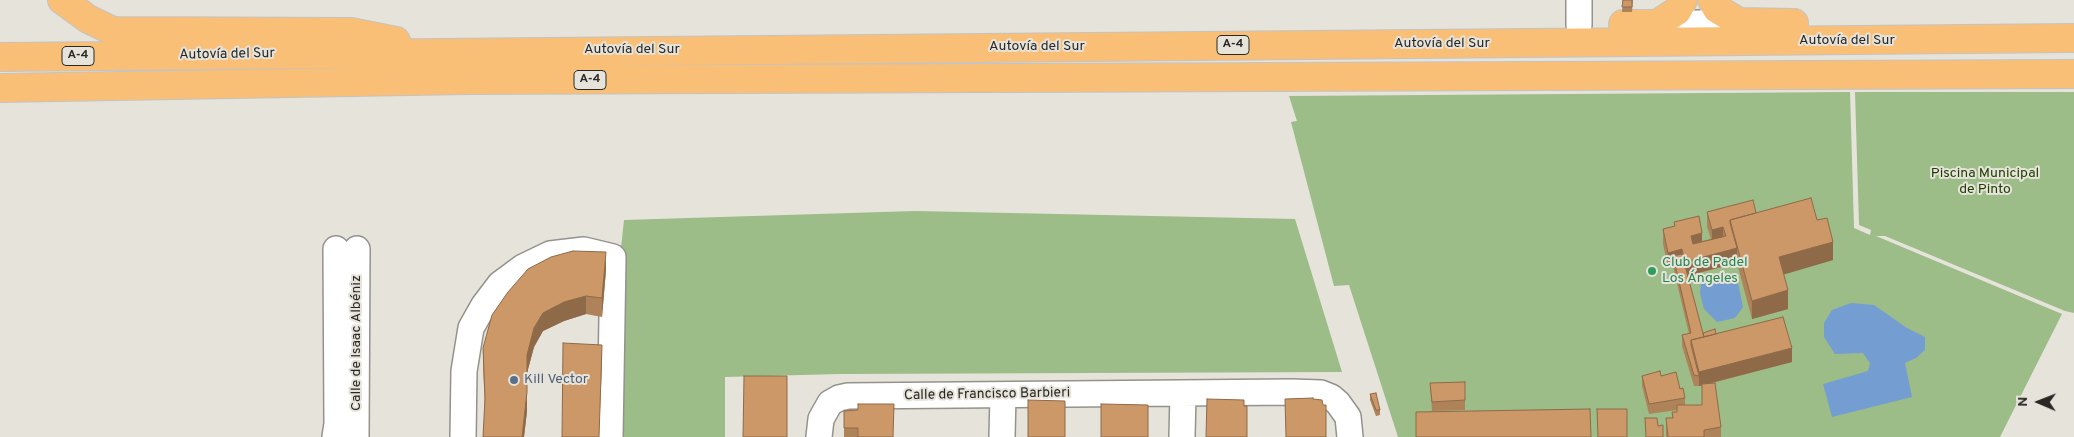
<!DOCTYPE html>
<meta charset="utf-8">
<style>
body{margin:0}
#map{position:relative;width:2074px;height:437px;overflow:hidden;background:#e6e3db;font-family:Overpass,sans-serif}
canvas{display:block}
.north{position:absolute;left:2014px;top:377px;width:50px;height:50px;-webkit-text-stroke:4px #e6e3db;paint-order:stroke;rotate:271deg;font-size:14px;font-weight:700;line-height:20px;text-align:center;color:#292825}
.north::after{content:'';display:block;margin:auto;width:18px;height:22px;background:#292825;clip-path:polygon(50% 0,100% 100%,50% 72%,0 100%)}
</style>
<div id="map">
<canvas width="2074" height="437"></canvas>
<div class="north">N</div>
</div>
<script>
const c = document.querySelector('canvas').getContext('2d');
c.lineJoin = 'round';
function fillPath(path, color) { c.fillStyle = color; c.fill(path, 'evenodd'); }
const toPath = rows => new Path2D(rows.map(r => 'M' + r).join(''));
function trace(path, color, width, dash) { c.strokeStyle = color; c.lineWidth = width; c.lineCap = dash ? 'butt' : 'round'; c.setLineDash(dash || []); c.stroke(path); }
function write(font, color, halo, rows, align = 'center') {
  c.font = font + ' Overpass,sans-serif'; c.lineWidth = 4; c.setLineDash([]); c.textBaseline = 'middle'; c.strokeStyle = halo; c.fillStyle = color; for (const [text, x, y, turn = 0] of rows) {
    c.save(); c.translate(x, y); c.rotate((+turn || 0) * Math.PI / 180); c.textAlign = isNaN(turn) ? turn : align; if (halo) c.strokeText(text, 0, 0); c.fillText(text, 0, 0); c.restore();
  }
}
fillPath(toPath([
 [1850,92,1854,228,1870,235,1871,230,1859,225,1855,92,2074,92,2074,313,2065,311,1885,236,1876,236,2062,314,2000,437,1398,437,1349,285,1334,286,1291,122,1297,121,1289,96],
 [915,211,1295,219,1342,372,839,374,725,377,725,437,619,437,621,248,624,220]
]), '#9cbc88');
fillPath(toPath([
 [1718,275,1729,275,1738,283,1743,307,1735,318,1717,322,1704,309,1700,293,1701,282],
 [1851,303,1874,305,1907,328,1925,337,1925,350,1916,358,1905,363,1912,397,1832,417,1823,384,1868,371,1870,363,1863,353,1835,354,1824,337,1824,323,1832,310]
]), '#749ed1');
const minor = toPath([
 [1657,24,1739,22],
 [1579,25,1579,0],
 [335,437,337,424,336,249],
 [356,437,357,249],
 [463,437,464,371,471,328,484,305,500,284,523,267,550,254,584,250,613,257,610,437],
 [819,437,821,419,830,403,839,398,848,396,1291,392,1321,393,1331,397,1338,403,1348,417,1350,437],
 [1002,437,1003,395],
 [1182,437,1183,393]
]);
const highway = toPath([
 [62,0,88,19,113,31,351,32,396,41],
 [1712,0,1717,9,1739,22,1794,23],
 [1623,24,1657,24,1677,11,1683,0],
 [0,57,2074,38],
 [0,88,468,80,2074,74]
]);
trace(minor, '#94928b', 28);
trace(highway, '#c3c3c2', 30);
trace(minor, '#fff', 25);
trace(highway, '#fabf76', 28);
fillPath(toPath([
 [1623,0,1633,0,1632,12,1622,12],
 [1707,212,1756,213,1817,220,1833,260,1783,274,1788,309,1752,319,1737,263,1688,276,1703,333,1716,334,1792,362,1712,383,1721,427,1721,437,1666,437,1666,418,1672,418,1672,412,1677,412,1677,410,1649,414,1642,386,1642,376,1661,376,1680,389,1685,398,1685,405,1702,405,1702,386,1694,386,1682,346,1682,335,1689,334,1673,266,1668,267,1663,244,1663,229,1674,226,1674,222,1702,241,1711,239,1707,227],
 [606,270,602,317,586,314,564,321,543,331,534,347,527,373,527,411,524,437,483,437,485,407,483,366,483,348],
 [1430,383,1465,392,1465,410,1432,411],
 [1370,394,1380,410,1380,415,1376,416,1370,400],
 [844,411,893,437,844,437]
]), '#af8359');
fillPath(toPath([
 [1723,227,1723,242,1712,244,1712,230],
 [1702,233,1702,247,1691,251,1691,236],
 [1833,242,1833,260,1779,276,1779,257],
 [1737,248,1737,263,1685,276,1685,262],
 [1682,249,1682,264,1673,256,1673,266,1668,267,1668,253],
 [606,252,606,270,602,317,602,298],
 [1788,290,1788,309,1752,319,1752,301],
 [586,296,586,314,564,321,543,331,534,347,527,373,527,411,524,437,522,437,527,355,534,328,543,313,564,302],
 [602,345,602,363,599,437],
 [1792,348,1792,362,1699,386,1699,372]
]), '#8f6a49');
const building = toPath([
 [1623,0,1632,0,1632,7,1622,7,1623,0],
 [1811,198,1817,220,1827,218,1833,242,1779,257,1788,290,1752,301,1730,220,1811,198],
 [1753,200,1756,213,1730,220,1730,223,1737,248,1685,262,1682,249,1668,253,1663,229,1675,226,1674,222,1699,216,1702,233,1691,236,1693,244,1726,236,1723,227,1712,230,1707,212,1753,200],
 [573,251,606,252,602,298,586,296,564,302,543,313,534,328,527,355,527,392,522,437,483,437,485,398,483,348,492,315,508,292,528,269,551,257,573,251],
 [1682,254,1704,337,1691,340,1691,345,1699,376,1694,375,1682,335,1691,333,1673,256,1682,254],
 [1783,317,1792,348,1699,372,1691,340,1783,317],
 [1715,329,1716,334,1704,337,1703,333,1715,329],
 [563,343,602,345,599,437,562,437,563,343],
 [1660,371,1661,376,1676,372,1680,389,1683,388,1685,398,1649,404,1642,376,1660,371],
 [744,376,787,376,787,437,743,437,744,376],
 [1465,382,1465,400,1432,402,1430,383,1465,382],
 [1715,383,1721,427,1704,430,1704,437,1668,437,1666,418,1673,418,1672,412,1677,412,1677,405,1702,405,1702,384,1715,383],
 [1376,393,1380,410,1376,410,1370,394,1376,393],
 [1313,398,1313,399,1322,400,1323,405,1326,405,1326,437,1286,437,1285,399,1313,398],
 [1207,399,1244,400,1244,406,1247,406,1247,437,1206,437,1207,399],
 [1028,400,1065,401,1065,437,1028,437,1028,400],
 [858,404,894,404,893,437,858,437,858,428,844,428,844,411,858,410,858,404],
 [1101,404,1148,405,1148,437,1101,437,1101,404],
 [1590,409,1591,437,1416,437,1416,412,1590,409],
 [1597,409,1627,409,1627,437,1598,437,1597,409],
 [1645,418,1657,418,1658,426,1663,425,1663,437,1646,437,1645,418]
]);
fillPath(building, '#cc9868');
trace(building, '#8f6a49', 1);
for (const [x, y, r, color] of [
 [1652,271,5,"#2e9e5b"],
 [514,380,5,"#5c6f8a"]
]) { const dot = new Path2D(); dot.arc(x, y, r, 0, 2 * Math.PI); c.fillStyle = color; c.fill(dot); trace(dot, '#e6e3db', 2); }
for (const [x, y, w] of [
 [1233,45,32],
 [78,56,32],
 [590,80,32]
]) { const box = new Path2D(); box.roundRect(x - w / 2, y - 9.5, w, 19, 4); c.fillStyle = '#e6e3db'; c.fill(box); trace(box, '#292825', 1); }
write('bold 12px', '#292825', null, [
 ["A-4",1233,45],
 ["A-4",78,56],
 ["A-4",590,80]
]);
write('14px', '#292825', '#e6e3db', [
 ["Autovía del Sur",1847,41],
 ["Autovía del Sur",1442,44],
 ["Autovía del Sur",1037,47],
 ["Autovía del Sur",632,50],
 ["Autovía del Sur",227,55,-1],
 ["Calle de Isaac Albéniz",357,343,-90],
 ["Calle de Francisco Barbieri",987,395,-1]
]);
write('14px', '#204001', '#e6e3db', [
 ["Piscina Municipal",1985,174],
 ["de Pinto",1985,190]
]);
write('14px', '#27864d', '#e6e3db', [
 ["Club de Padel",1662,263],
 ["Los Ángeles",1662,279]
], 'left');
write('14px', '#4e5e75', '#e6e3db', [
 ["Kill Vector",524,380]
], 'left');
</script>
